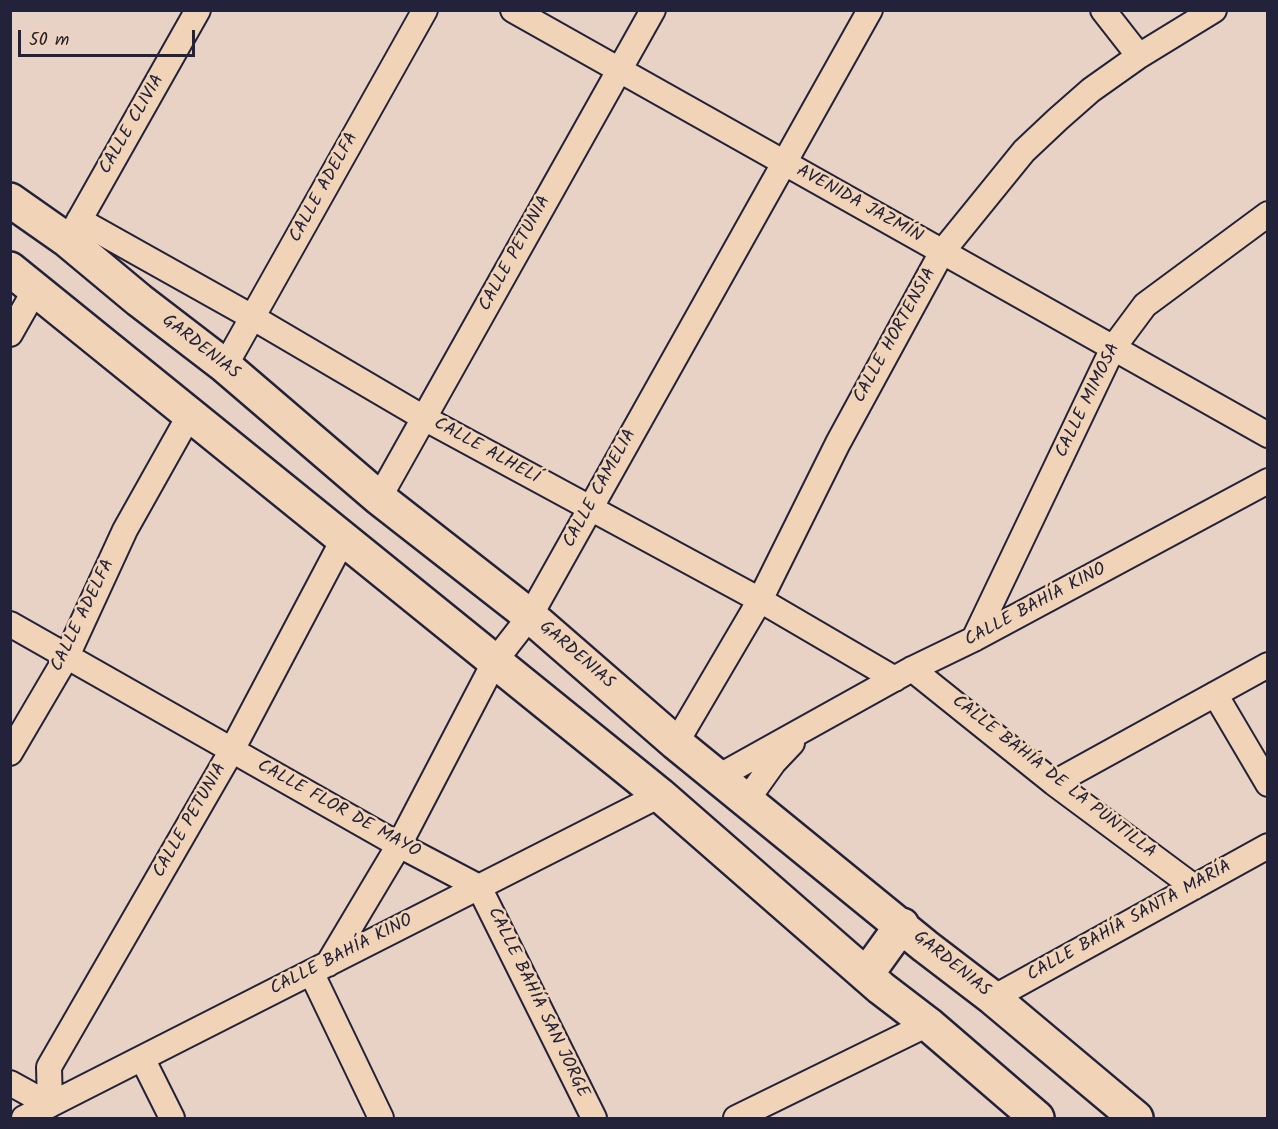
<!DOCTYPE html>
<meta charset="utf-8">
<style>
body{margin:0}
#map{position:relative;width:1278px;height:1129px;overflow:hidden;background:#e7d2c5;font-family:Kalam,sans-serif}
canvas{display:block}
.frame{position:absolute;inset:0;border:12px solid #22223b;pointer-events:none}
.scale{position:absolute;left:18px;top:30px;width:177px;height:27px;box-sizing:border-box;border:3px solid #22223b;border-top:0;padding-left:8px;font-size:18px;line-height:21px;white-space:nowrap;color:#22223b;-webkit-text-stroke:4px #f1d4b7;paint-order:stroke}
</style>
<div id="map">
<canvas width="1278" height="1129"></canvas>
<div class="frame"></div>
<div class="scale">50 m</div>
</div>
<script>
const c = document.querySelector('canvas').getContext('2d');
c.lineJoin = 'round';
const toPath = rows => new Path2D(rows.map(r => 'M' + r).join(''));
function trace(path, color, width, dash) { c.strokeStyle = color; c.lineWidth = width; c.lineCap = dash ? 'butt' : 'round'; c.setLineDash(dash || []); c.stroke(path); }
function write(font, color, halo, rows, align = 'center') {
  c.font = font + ' Kalam,sans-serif'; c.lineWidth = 5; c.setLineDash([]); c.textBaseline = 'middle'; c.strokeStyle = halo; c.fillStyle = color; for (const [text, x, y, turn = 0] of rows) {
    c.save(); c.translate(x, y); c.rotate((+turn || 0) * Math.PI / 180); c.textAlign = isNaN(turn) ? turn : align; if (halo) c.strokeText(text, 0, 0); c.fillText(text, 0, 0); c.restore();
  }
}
const street = toPath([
 [513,10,1268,435],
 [1103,10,1139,56],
 [79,220,252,317,424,418,760,600,895,679],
 [72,233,198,10],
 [10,334,35,290],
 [225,366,425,10],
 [379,498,653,10],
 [10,624,399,845,479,887,594,1118],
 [974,639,1113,348,1145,305,1268,214],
 [912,669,1054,783,1194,887],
 [1215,694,1268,784],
 [676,743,760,600,838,443,942,252,1024,151,1058,119,1091,90,1139,56,1214,10],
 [10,753,67,656,125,530,189,416],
 [718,777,912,669,974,639,1268,481],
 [1054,783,1268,665],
 [747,800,774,762,792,743],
 [328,964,399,845,495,661,530,616,870,10],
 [311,972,381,1118],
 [993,998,1268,846],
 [142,1058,172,1118],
 [10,1083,50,1105],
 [50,1105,49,1067,232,750,344,538],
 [24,1118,660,795],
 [736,1118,928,1024]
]);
const secondary = toPath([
 [10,200,67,240,139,300,225,366,379,498,530,616,676,743,925,946,993,998,1136,1118],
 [10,269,660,795,881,988,928,1024,1037,1118],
 [866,975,902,925]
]);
trace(street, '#22223b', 28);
trace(secondary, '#22223b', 38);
trace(street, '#f1d4b7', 24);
trace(secondary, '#f1d4b7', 33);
write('18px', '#22223b', '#f1d4b7', [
 ["CALLE CLIVIA",133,125,-60],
 ["CALLE ADELFA",325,188,-61],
 ["AVENIDA JAZMÍN",859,205,29],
 ["CALLE PETUNIA",516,254,-61],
 ["CALLE HORTENSIA",896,336,-61],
 ["GARDENIAS",200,348,38],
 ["CALLE MIMOSA",1089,401,-64],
 ["CALLE ALHELÍ",486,452,29],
 ["CALLE CAMELIA",601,489,-61],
 ["CALLE BAHÍA KINO",1036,606,-28],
 ["CALLE ADELFA",84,616,-64],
 ["GARDENIAS",576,656,41],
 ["CALLE BAHÍA DE LA PUNTILLA",1053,778,38],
 ["CALLE FLOR DE MAYO",338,810,29],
 ["CALLE PETUNIA",191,821,-60],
 ["CALLE BAHÍA SANTA MARÍA",1130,922,-29],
 ["CALLE BAHÍA KINO",342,956,-27],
 ["GARDENIAS",951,965,39],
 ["CALLE BAHÍA SAN JORGE",537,1003,64]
]);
</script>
